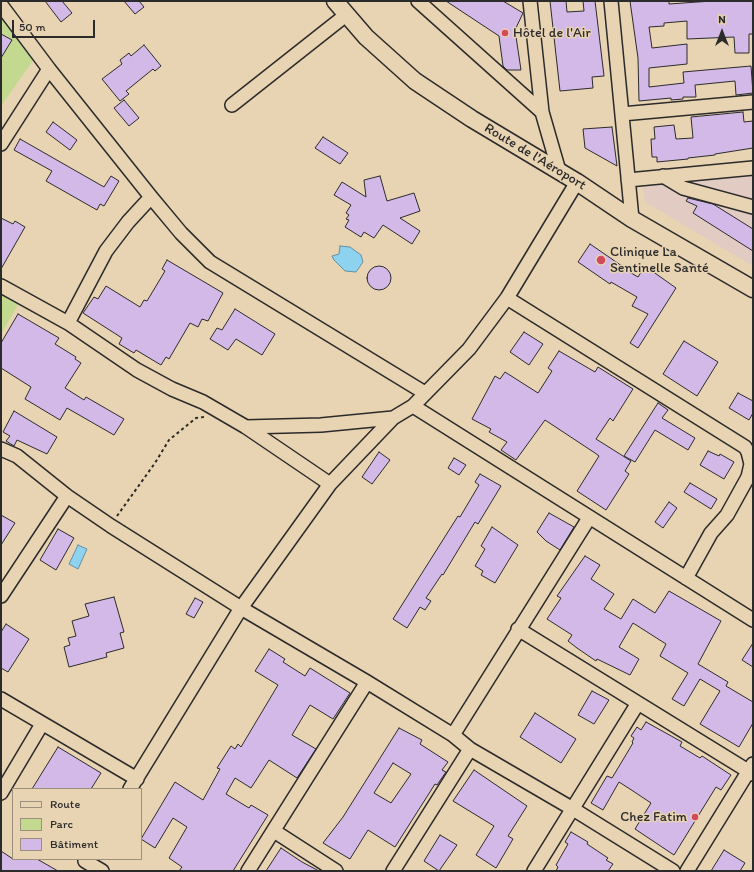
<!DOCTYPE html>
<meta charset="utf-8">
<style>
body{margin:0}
#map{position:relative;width:754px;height:872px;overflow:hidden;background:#e8d3b2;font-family:Itim,sans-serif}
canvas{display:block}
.frame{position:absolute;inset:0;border:2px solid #2b2b2b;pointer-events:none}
.legend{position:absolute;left:12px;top:788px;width:130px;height:72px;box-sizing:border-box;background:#e8d3b2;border:1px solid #9c907c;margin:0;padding:5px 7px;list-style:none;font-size:12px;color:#2b2b2b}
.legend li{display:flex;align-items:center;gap:8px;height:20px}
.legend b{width:20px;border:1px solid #9c907c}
.north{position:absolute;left:702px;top:12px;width:40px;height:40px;-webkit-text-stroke:3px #e8d3b2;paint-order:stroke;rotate:0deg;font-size:11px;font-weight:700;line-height:16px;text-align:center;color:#2b2b2b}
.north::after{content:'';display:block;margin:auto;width:14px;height:18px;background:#2b2b2b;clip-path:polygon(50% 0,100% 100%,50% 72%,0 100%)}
.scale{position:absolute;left:12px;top:20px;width:83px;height:18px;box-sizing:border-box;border:2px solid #2b2b2b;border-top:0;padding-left:5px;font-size:12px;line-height:14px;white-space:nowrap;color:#2b2b2b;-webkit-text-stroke:3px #e8d3b2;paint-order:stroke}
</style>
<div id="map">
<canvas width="754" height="872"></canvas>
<div class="frame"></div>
<ul class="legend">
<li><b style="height:5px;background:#e8d3b2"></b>Route</li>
<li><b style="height:11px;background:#c3d98f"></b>Parc</li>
<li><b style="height:11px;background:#d3b9e8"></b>Bâtiment</li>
</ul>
<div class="north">N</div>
<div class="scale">50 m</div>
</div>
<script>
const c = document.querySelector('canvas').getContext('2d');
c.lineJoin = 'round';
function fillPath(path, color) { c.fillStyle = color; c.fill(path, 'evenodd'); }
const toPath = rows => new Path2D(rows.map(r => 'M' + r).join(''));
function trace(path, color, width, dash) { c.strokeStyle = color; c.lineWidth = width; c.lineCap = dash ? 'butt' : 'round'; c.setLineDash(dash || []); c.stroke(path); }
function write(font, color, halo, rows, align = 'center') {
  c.font = font + ' Itim,sans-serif'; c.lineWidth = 3; c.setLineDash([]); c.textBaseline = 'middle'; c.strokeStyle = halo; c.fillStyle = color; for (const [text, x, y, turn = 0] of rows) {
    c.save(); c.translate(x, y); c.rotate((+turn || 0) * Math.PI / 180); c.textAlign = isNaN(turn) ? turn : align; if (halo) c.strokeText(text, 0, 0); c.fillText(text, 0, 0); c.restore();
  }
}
fillPath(toPath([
 [753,174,753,266,645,202,643,184]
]), '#e2cbc2');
fillPath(toPath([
 [1,1,41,49,1,106],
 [1,277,26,291,1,334]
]), '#c3d98f');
const water = toPath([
 [340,246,350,247,361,255,363,262,356,272,345,271,334,260,332,256,339,254,340,246],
 [78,545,87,549,78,569,69,564,78,545]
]);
fillPath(water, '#8dd2ef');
trace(water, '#668fa1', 1);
const building = toPath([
 [45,1,62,1,72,13,61,22,45,1],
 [124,1,139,1,144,7,135,14,124,1],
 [446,1,503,1,523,13,515,30,521,70,507,70,503,66,499,36,446,1],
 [550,1,566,1,567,12,584,11,583,1,595,1,604,76,592,77,593,88,560,91,550,1],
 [630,1,669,1,669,4,712,1,753,1,753,34,749,34,749,53,735,53,734,37,687,39,687,21,664,23,664,26,649,27,652,48,687,44,687,64,649,68,649,87,684,83,683,72,751,66,753,93,736,95,735,81,695,85,696,97,683,97,683,99,671,100,671,98,639,101,638,58,630,1],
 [1,34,12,40,1,58,1,34],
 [144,45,161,66,155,71,153,69,126,91,129,94,120,101,102,79,122,64,120,60,129,53,131,56,144,45],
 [124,100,139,118,129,126,114,108,124,100],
 [743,112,744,122,753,121,753,148,715,154,715,155,688,158,688,159,657,162,657,157,652,157,651,139,655,139,654,127,674,125,676,139,693,138,691,117,743,112],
 [53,122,77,140,70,150,46,132,53,122],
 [612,127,617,166,585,148,583,129,612,127],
 [323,137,348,153,340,164,315,148,323,137],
 [20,139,104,187,111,176,119,181,104,206,100,204,97,210,46,181,52,171,14,150,20,139],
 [380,176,387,201,414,193,420,211,400,218,420,231,412,244,383,225,374,238,364,232,361,237,345,227,349,220,346,219,349,215,346,213,351,205,334,195,342,182,366,197,364,180,380,176],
 [688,198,713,204,753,229,753,251,693,213,697,206,686,201,688,198],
 [1,218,13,224,15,221,25,227,1,269,1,218],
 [590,244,622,266,621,267,638,277,645,266,676,288,638,348,630,343,648,314,632,306,637,297,611,282,610,284,578,262,590,244],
 [167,260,223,293,208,321,202,319,198,327,190,323,169,359,166,357,161,365,136,350,134,353,119,344,122,338,83,313,94,297,98,299,106,286,140,307,144,300,147,301,165,271,162,269,167,260],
 '367 278a12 12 0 1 1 24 0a12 12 0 1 1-24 0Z',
 [235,309,275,334,262,355,236,339,228,350,210,339,217,328,222,330,235,309],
 [18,314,59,338,55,344,76,357,75,359,81,363,65,388,84,400,86,397,124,419,114,435,67,408,60,420,25,399,31,387,1,368,1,343,18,314],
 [524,332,543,344,529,365,510,352,524,332],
 [684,341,718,362,697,396,663,374,684,341],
 [559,351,595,372,598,367,633,389,613,421,610,418,596,439,631,461,625,471,629,474,606,510,577,491,599,456,595,453,545,420,516,460,501,450,507,442,489,432,491,429,472,419,495,376,500,379,505,372,538,393,552,371,548,368,559,351],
 [738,393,753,401,753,413,749,420,729,408,738,393],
 [658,403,668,410,662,418,695,438,688,450,655,430,635,462,624,456,658,403],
 [14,411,57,437,47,454,17,440,14,446,6,441,10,436,3,432,14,411],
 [708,451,719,456,720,454,734,462,724,479,700,465,708,451],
 [379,452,390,460,372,484,362,477,379,452],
 [454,458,466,465,459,475,448,468,454,458],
 [480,474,501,486,478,524,475,522,443,575,442,574,426,598,431,601,425,610,420,607,407,628,393,619,458,516,460,517,479,485,475,482,480,474],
 [690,483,717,499,711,509,684,492,690,483],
 [669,502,677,508,663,528,655,522,669,502],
 [549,513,574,527,560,550,546,541,537,532,549,513],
 [1,515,15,523,1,545,1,515],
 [492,527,518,545,495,583,481,575,483,571,475,566,485,549,481,546,492,527],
 [58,529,74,538,56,570,40,560,58,529],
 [585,556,600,565,591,579,614,594,604,609,621,619,633,599,655,613,669,591,721,621,698,664,728,682,726,686,753,702,753,723,739,747,700,724,720,691,700,679,684,706,672,699,688,673,660,656,666,644,633,623,619,647,639,659,630,675,597,659,596,661,577,648,568,641,572,635,547,619,561,598,557,596,585,556],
 [114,597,124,632,120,633,124,648,106,653,107,657,69,667,64,647,70,645,68,638,76,636,72,621,89,616,85,604,114,597],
 [195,598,203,602,194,618,186,614,195,598],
 [6,624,29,639,8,672,1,668,1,632,6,624],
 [753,643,753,667,742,660,753,643],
 [269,649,285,659,283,662,305,676,310,668,350,693,333,719,310,705,292,735,316,749,297,778,269,760,251,788,235,778,226,794,249,808,251,805,268,815,233,871,179,871,182,867,169,858,187,827,173,818,155,848,141,839,175,782,203,800,220,769,217,768,231,746,235,749,238,744,241,747,278,685,255,671,269,649],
 [592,691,609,700,594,724,578,715,592,691],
 [535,713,576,739,561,763,520,737,535,713],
 [646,722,682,742,680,746,700,758,702,756,731,775,721,790,716,787,674,855,635,829,651,803,633,791,619,782,603,810,591,803,607,776,612,778,633,743,632,742,634,738,631,736,637,727,641,730,646,722],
 [399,728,422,740,420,744,448,762,442,770,446,772,437,785,435,784,395,847,368,830,350,859,323,843,343,817,399,728],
 [393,763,411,774,391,803,374,793,393,763],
 [58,747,101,773,91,789,32,789,58,747],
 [474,770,527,806,508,836,513,839,496,868,476,855,494,826,453,801,474,770],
 [571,832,588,842,587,844,608,858,606,860,613,864,608,871,556,871,558,867,556,865,568,844,565,842,571,832],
 [440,835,457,845,439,871,424,861,440,835],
 [281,848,302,862,319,871,266,871,281,848],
 [724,850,745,863,740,871,711,871,724,850],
 [1,851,13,859,37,859,58,871,1,871,1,851]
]);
fillPath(building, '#d3b9e8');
trace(building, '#2b2b2b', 1);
const minor = toPath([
 [418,1,542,112],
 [530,1,542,112,559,171],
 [611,1,632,219],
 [1,5,49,69,151,197,181,233,210,262,425,393],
 [232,105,346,15],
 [622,114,753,102],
 [1,144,49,69],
 [663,176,683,188,753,207],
 [628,180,753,168],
 [1,286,68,323,137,370,172,389,203,402,246,427,321,425,393,418],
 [507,298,745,447,748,452,751,464,748,477,727,515,711,533,686,578],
 [68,323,106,251,128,222,151,197],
 [413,406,753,620],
 [246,427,330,484],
 [1,449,17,456,67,496,111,526,241,608,367,682,453,735,470,749,573,809,673,871],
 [1,596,67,496],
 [518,629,753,774],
 [1,699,137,779],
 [453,735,589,518],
 [130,789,241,608,330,484,393,418,413,406,469,349,507,298,577,182],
 [1,793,42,724],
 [274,831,336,871],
 [85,861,102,871],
 [248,871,367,682],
 [393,871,470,749],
 [534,871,638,703],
 [687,871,753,764]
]);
const major = toPath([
 [335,1,366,37,415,81,472,119,577,182,632,219,753,289]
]);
trace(minor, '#2b2b2b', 16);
trace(major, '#2b2b2b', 19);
trace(toPath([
 [117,516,155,463,169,440,196,418,204,417]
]), '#2b2b2b', 2, [3, 3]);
trace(minor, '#e8d3b2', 13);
trace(major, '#e8d3b2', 16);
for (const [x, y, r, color] of [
 [505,33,4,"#d1495b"],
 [601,260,5,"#d1495b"],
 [695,817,4,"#d1495b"]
]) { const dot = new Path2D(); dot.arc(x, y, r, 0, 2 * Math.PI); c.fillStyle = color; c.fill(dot); trace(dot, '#e8d3b2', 1.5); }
write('14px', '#2b2b2b', '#e8d3b2', [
 ["Hôtel de l'Air",513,33],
 ["Clinique La",610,252],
 ["Sentinelle Santé",610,268],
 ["Chez Fatim",687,817,"right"]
], 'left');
write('14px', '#2b2b2b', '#e8d3b2', [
 ["Route de l'Aéroport",535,157,31]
]);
</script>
